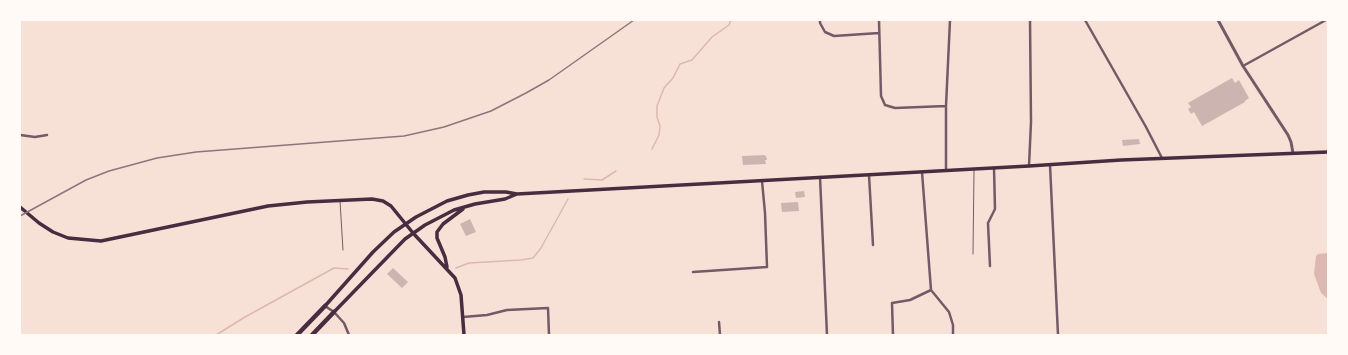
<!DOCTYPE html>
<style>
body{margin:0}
#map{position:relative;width:1348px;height:355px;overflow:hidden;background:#f7e1d7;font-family:"Space Grotesk",sans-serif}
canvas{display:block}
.frame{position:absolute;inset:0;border:21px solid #fffaf5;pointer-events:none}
</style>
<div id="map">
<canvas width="1348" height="355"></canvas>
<div class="frame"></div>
</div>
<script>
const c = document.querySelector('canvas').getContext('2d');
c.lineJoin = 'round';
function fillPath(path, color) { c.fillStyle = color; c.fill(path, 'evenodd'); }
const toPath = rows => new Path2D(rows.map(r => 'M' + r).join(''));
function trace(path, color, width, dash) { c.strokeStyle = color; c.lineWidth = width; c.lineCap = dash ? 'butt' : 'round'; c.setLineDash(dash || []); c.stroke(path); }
fillPath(toPath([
 [1328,253,1328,299,1321,293,1314,274,1316,256,1318,254]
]), '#dcb8b0');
trace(toPath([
 [652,149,659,135,660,126,657,117,657,106,664,88,673,78,680,64,692,60,712,37,729,25,731,20],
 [584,179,602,180,616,171],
 [456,268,469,263,521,260,533,258,541,248,568,199],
 [216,335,245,317,334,268,348,269]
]), '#dcb8b0', 1.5);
fillPath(toPath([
 [1232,78,1235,83,1239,80,1249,98,1245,101,1245,102,1202,126,1194,112,1191,114,1188,109,1191,107,1188,103],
 [1139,139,1140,144,1123,146,1122,140],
 [765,155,765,156,766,156,767,160,765,160,766,164,743,165,742,156],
 [804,191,805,197,796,198,795,192],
 [798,202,799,211,782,212,781,203],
 [470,219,476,232,466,236,460,224],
 [393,268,408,282,402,288,387,274]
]), '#ccb4b1');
trace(toPath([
 [340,201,343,250],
 [973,254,974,170]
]), '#755966', 1);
trace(toPath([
 [820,20,820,23,825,32,834,36,879,33],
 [879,20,881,96,885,105,895,108,946,106],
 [1085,20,1146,127,1162,158],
 [1243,66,1326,20],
 [20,135,35,137,47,135],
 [1050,165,1058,335],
 [1029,166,1031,122,1030,20],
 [946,170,946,106,950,20],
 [922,172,931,290,949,312,953,325,953,335],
 [869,175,873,245],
 [820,177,827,335],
 [990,266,988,223,995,209,994,168],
 [693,272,767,267,765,213,762,181],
 [325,306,334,312,344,323,349,335],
 [463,317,487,315,507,310,548,308,549,335],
 [719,322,720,335],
 [893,335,892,303,910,300,931,290]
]), '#755966', 2.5);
trace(toPath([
 [1218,20,1243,66,1288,135,1291,142,1293,153]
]), '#755966', 3);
trace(toPath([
 [20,207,39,223,53,232,68,238,101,241,268,206,307,202,372,199,383,201,391,206,413,233,455,278,461,295,464,335],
 [447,267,445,257,437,238,437,232,443,224,463,209],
 [325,306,373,252,394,232,416,217,447,201,468,195,484,192,506,192,517,194],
 [334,312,405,239,425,225,454,210,475,204,505,199,517,194,1029,166,1121,160,1328,152]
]), '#4a2c40', 3.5);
trace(toPath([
 [297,335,325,306],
 [312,335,334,312]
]), '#4a2c40', 4.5);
trace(toPath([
 [20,216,86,180,109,171,157,158,196,152,404,136,444,127,491,111,526,93,549,80,634,20]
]), '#8f747c', 1.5);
</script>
